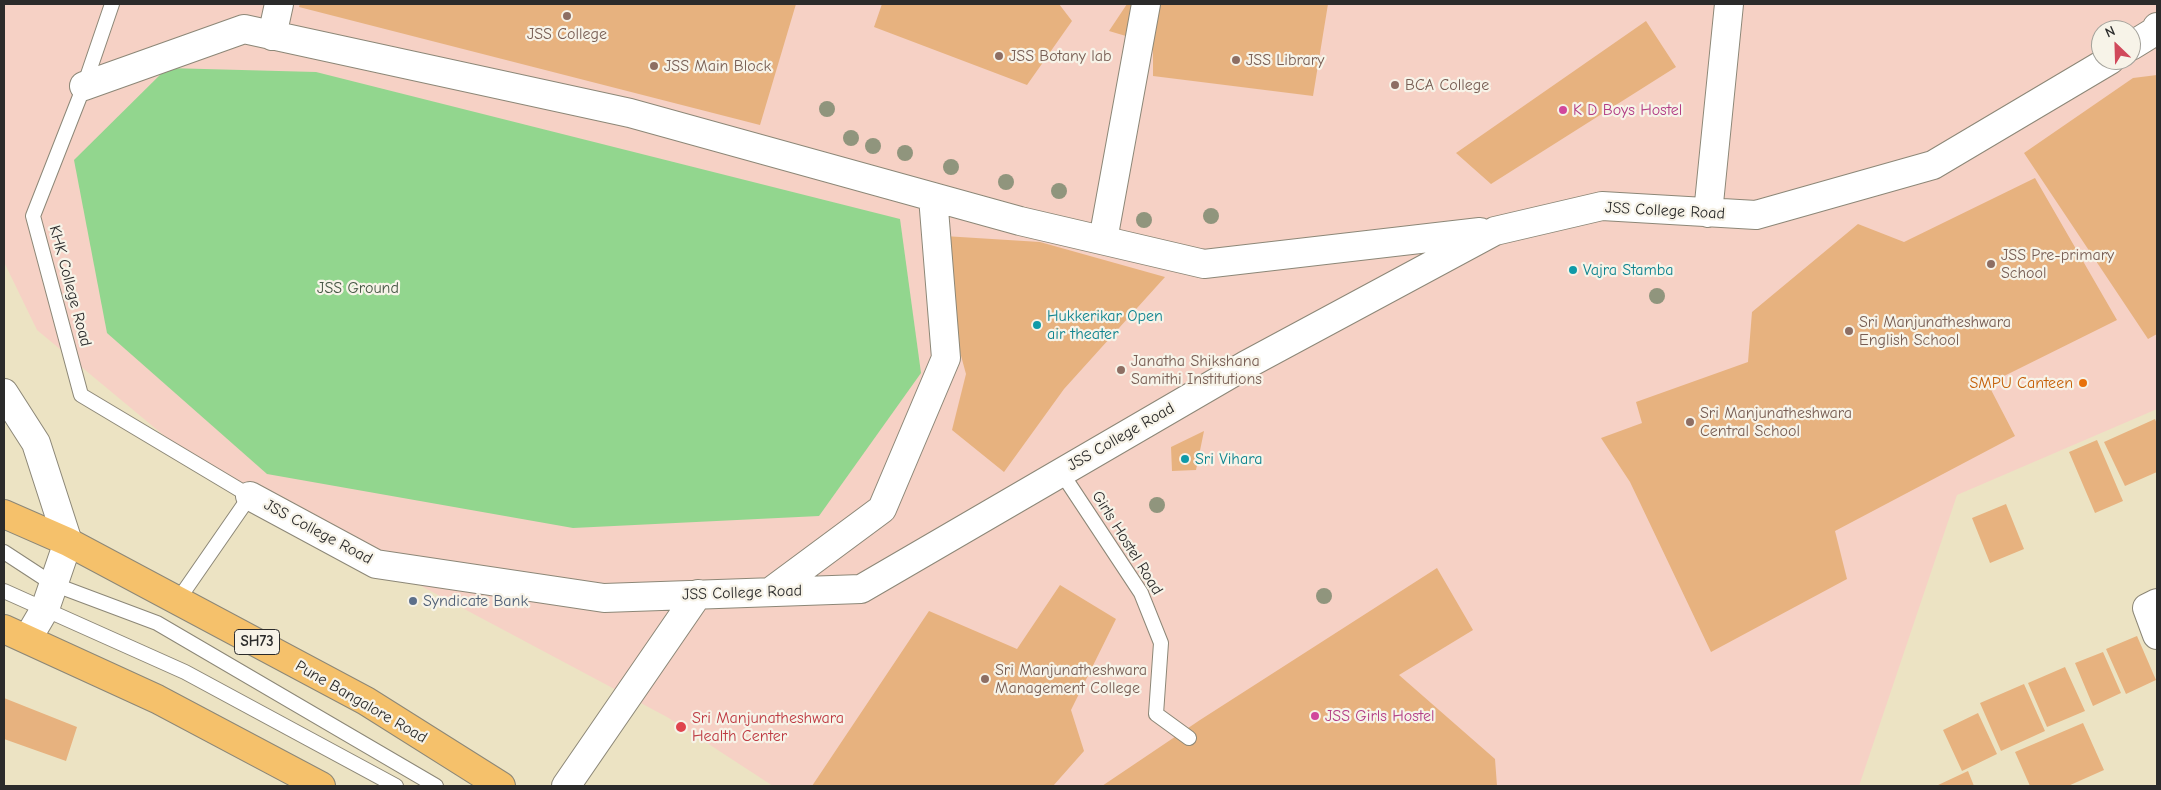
<!DOCTYPE html>
<style>
body{margin:0}
#map{position:relative;width:2161px;height:790px;overflow:hidden;background:#ece3c3;font-family:"Comic Neue",sans-serif}
canvas{display:block}
.frame{position:absolute;inset:0;border:5px solid #2b2b2b;pointer-events:none}
.north{position:absolute;left:2091px;top:20px;width:50px;height:50px;box-sizing:border-box;background:#f7f3e8;border:1px solid #a5a39c;border-radius:50%;rotate:336deg;font-size:14px;font-weight:700;line-height:20px;text-align:center;color:#2b2b2b}
.north::after{content:'';display:block;margin:auto;width:18px;height:22px;background:#d1495b;clip-path:polygon(50% 0,100% 100%,50% 72%,0 100%)}
</style>
<div id="map">
<canvas width="2161" height="790"></canvas>
<div class="frame"></div>
<div class="north">N</div>
</div>
<script>
const c = document.querySelector('canvas').getContext('2d');
c.lineJoin = 'round';
function fillPath(path, color) { c.fillStyle = color; c.fill(path, 'evenodd'); }
const toPath = rows => new Path2D(rows.map(r => 'M' + r).join(''));
function trace(path, color, width, dash) { c.strokeStyle = color; c.lineWidth = width; c.lineCap = dash ? 'butt' : 'round'; c.setLineDash(dash || []); c.stroke(path); }
function write(font, color, halo, rows, align = 'center') {
  c.font = font + ' "Comic Neue",sans-serif'; c.lineWidth = 4.5; c.setLineDash([]); c.textBaseline = 'middle'; c.strokeStyle = halo; c.fillStyle = color; for (const [text, x, y, turn = 0] of rows) {
    c.save(); c.translate(x, y); c.rotate((+turn || 0) * Math.PI / 180); c.textAlign = isNaN(turn) ? turn : align; if (halo) c.strokeText(text, 0, 0); c.fillText(text, 0, 0); c.restore();
  }
}
fillPath(toPath([
 [4,4,2157,4,2157,409,1957,495,1859,786,773,786,667,717,209,473,37,330,4,262],
 [2101,30,2131,30,2131,60,2101,60]
]), '#f6d1c5');
fillPath(toPath([
 [167,68,316,72,900,219,921,373,819,516,573,528,267,474,107,333,74,160]
]), '#92d68e');
fillPath(toPath([
 [300,4,796,4,760,125,299,7],
 [882,4,1059,4,1072,21,1027,85,874,27],
 [1127,4,1328,4,1313,96,1153,76,1153,44,1109,31],
 [1646,21,1676,67,1491,184,1456,153],
 [2157,75,2157,334,2148,339,2024,153,2133,78],
 [2035,178,2117,320,1988,384,2015,436,1835,531,1847,579,1711,652,1630,482,1601,438,1642,423,1636,402,1748,362,1752,312,1858,224,1904,242],
 [928,235,1040,242,1165,277,1064,389,1004,472,952,430,966,374],
 [2155,419,2157,424,2157,472,2125,486,2104,442],
 [1204,431,1196,470,1172,471,1171,447],
 [2097,440,2123,501,2095,513,2069,452],
 [2006,504,2024,549,1990,563,1972,518],
 [1437,568,1473,630,1399,675,1495,759,1497,786,1102,786,1200,720],
 [1060,585,1116,619,1071,710,1084,751,1053,786,812,786,929,611,1017,649],
 [2137,636,2156,680,2126,694,2106,649],
 [2103,652,2121,693,2093,706,2075,663],
 [2065,667,2085,711,2047,727,2028,683],
 [2024,684,2045,731,2001,751,1980,703],
 [4,698,77,727,66,761,4,739],
 [1978,713,1997,754,1962,771,1943,730],
 [2083,723,2104,770,2068,786,2030,786,2015,752],
 [1968,771,1974,786,1936,786]
]), '#e7b27f');
const service = toPath([
 [112,4,84,86,33,216,81,395,250,496,178,600],
 [1061,472,1141,593,1161,643,1156,714,1189,738],
 [4,552,53,584,157,623,436,786],
 [4,591,185,672,396,786]
]);
const minor = toPath([
 [272,36,279,4],
 [2131,46,2157,30,2157,27],
 [84,86,244,29,630,113,1020,221,1204,264,1480,232],
 [1708,213,1729,4],
 [1103,240,1146,4],
 [4,393,36,443,68,542,45,609,28,638],
 [250,496,376,564,604,598,861,589,1246,365,1495,231,1602,206,1756,215,1933,165,2110,60],
 [770,592,882,509,946,358,933,197],
 [2157,603,2147,608,2157,635],
 [566,786,698,594]
]);
const primary = toPath([
 [4,514,68,542,366,701,501,786],
 [4,629,157,699,321,786]
]);
trace(service, '#8c8777', 16);
trace(minor, '#8c8777', 30);
trace(primary, '#8c8777', 30);
trace(service, '#fff', 14);
trace(minor, '#fff', 28);
trace(primary, '#f5c16b', 28);
c.fillStyle = '#90957d';
for (const [x, y] of [
 [827,109],
 [851,138],
 [873,146],
 [905,153],
 [951,167],
 [1006,182],
 [1059,191],
 [1211,216],
 [1144,220],
 [1657,296],
 [1157,505],
 [1324,596]
]) { c.beginPath(); c.arc(x, y, 8, 0, 2 * Math.PI); c.fill(); }
for (const [x, y, r, color] of [
 [567,16,5,"#8d6e63"],
 [999,56,5,"#8d6e63"],
 [1236,60,5,"#8d6e63"],
 [654,66,5,"#8d6e63"],
 [1395,85,5,"#8d6e63"],
 [1563,110,5,"#d1479c"],
 [1991,264,5,"#8d6e63"],
 [1573,270,5,"#0f9aa8"],
 [1037,325,5,"#0f9aa8"],
 [1849,331,5,"#8d6e63"],
 [1121,370,5,"#8d6e63"],
 [2083,383,5,"#e8710a"],
 [1690,422,5,"#8d6e63"],
 [1185,459,5,"#0f9aa8"],
 [413,601,5,"#5c6f8a"],
 [985,679,5,"#8d6e63"],
 [1315,716,5,"#d1479c"],
 [681,727,6,"#e0444e"]
]) { const dot = new Path2D(); dot.arc(x, y, r, 0, 2 * Math.PI); c.fillStyle = color; c.fill(dot); trace(dot, '#f7f3e8', 2); }
for (const [x, y, w] of [
 [257,642,45]
]) { const box = new Path2D(); box.roundRect(x - w / 2, y - 12.5, w, 25, 4); c.fillStyle = '#f7f3e8'; c.fill(box); trace(box, '#2b2b2b', 1); }
write('bold 15px', '#2b2b2b', null, [
 ["SH73",257,642]
]);
write('16px', '#785e54', '#f7f3e8', [
 ["JSS College",567,34,"center"],
 ["JSS Botany lab",1009,56],
 ["JSS Library",1246,60],
 ["JSS Main Block",664,66],
 ["BCA College",1405,85],
 ["JSS Pre-primary",2001,255],
 ["School",2001,273],
 ["Sri Manjunatheshwara",1859,322],
 ["English School",1859,340],
 ["Janatha Shikshana",1131,361],
 ["Samithi Institutions",1131,379],
 ["Sri Manjunatheshwara",1700,413],
 ["Central School",1700,431],
 ["Sri Manjunatheshwara",995,670],
 ["Management College",995,688]
], 'left');
write('16px', '#b23c85', '#f7f3e8', [
 ["K D Boys Hostel",1573,110],
 ["JSS Girls Hostel",1325,716]
], 'left');
write('16px', '#2b2b2b', '#f7f3e8', [
 ["JSS College Road",1665,211,3],
 ["KHK College Road",70,286,75],
 ["JSS College Road",1121,437,-30],
 ["JSS College Road",318,532,28],
 ["Girls Hostel Road",1127,543,58],
 ["JSS College Road",742,593,-2],
 ["Pune Bangalore Road",361,702,30]
]);
write('16px', '#0d838f', '#f7f3e8', [
 ["Vajra Stamba",1583,270],
 ["Hukkerikar Open",1047,316],
 ["air theater",1047,334],
 ["Sri Vihara",1195,459]
], 'left');
write('16px', '#455644', '#f7f3e8', [
 ["JSS Ground",358,288]
]);
write('16px', '#c56008', '#f7f3e8', [
 ["SMPU Canteen",2073,383]
], 'right');
write('16px', '#4e5e75', '#f7f3e8', [
 ["Syndicate Bank",423,601]
], 'left');
write('16px', '#be3a42', '#f7f3e8', [
 ["Sri Manjunatheshwara",692,718],
 ["Health Center",692,736]
], 'left');
</script>
